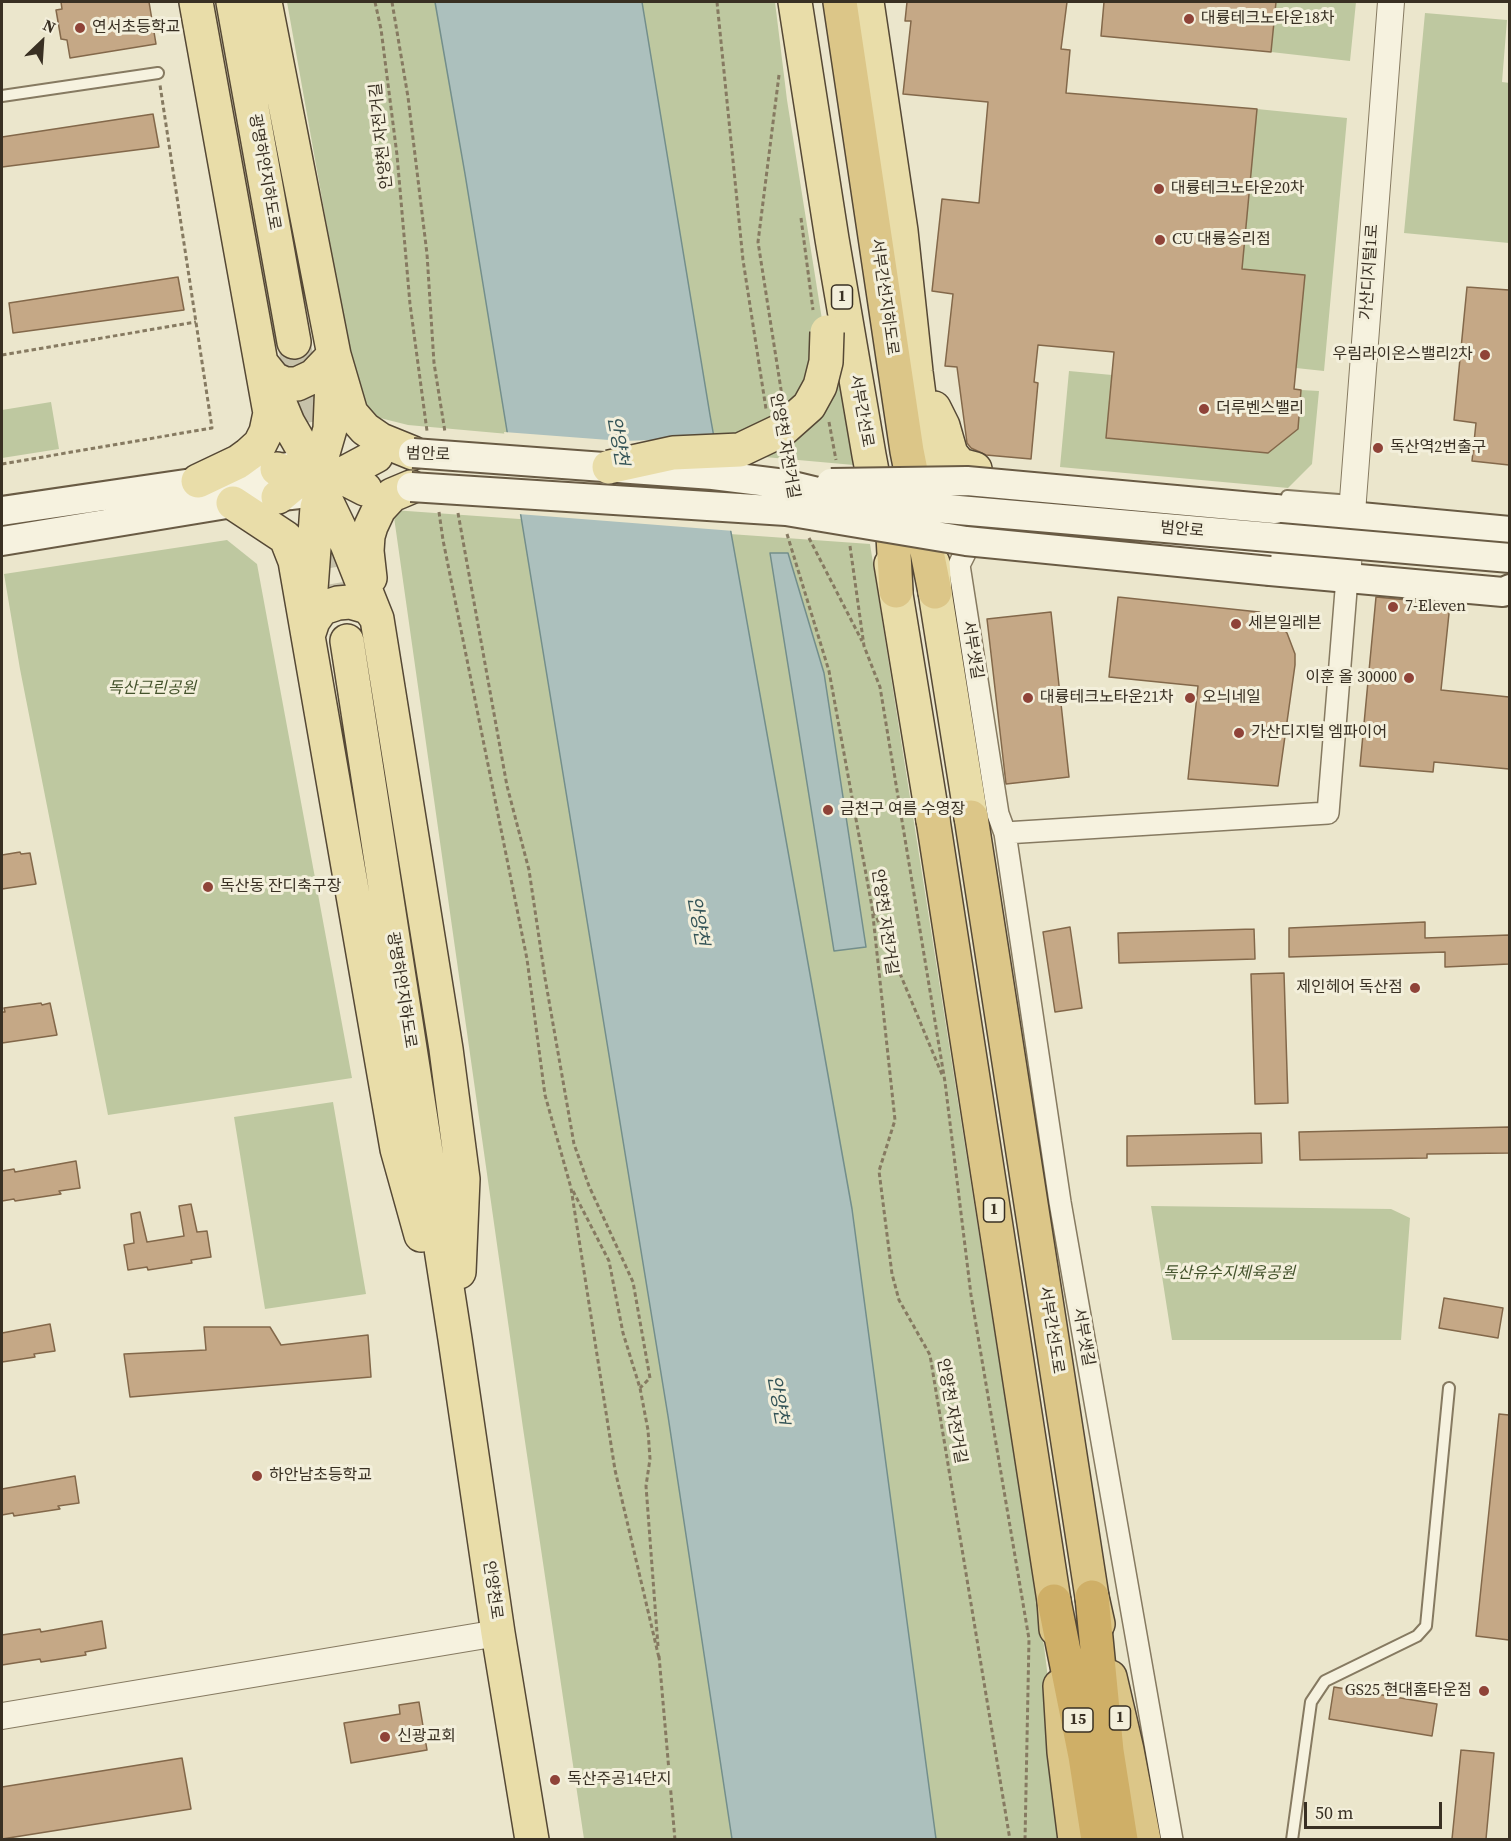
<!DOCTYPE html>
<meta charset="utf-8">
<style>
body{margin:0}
#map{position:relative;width:1511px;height:1841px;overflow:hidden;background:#ebe6cc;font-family:"Source Serif 4",serif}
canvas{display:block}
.frame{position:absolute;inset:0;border:3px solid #393023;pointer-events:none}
.north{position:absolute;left:12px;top:12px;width:60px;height:60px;-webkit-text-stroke:4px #f3efdb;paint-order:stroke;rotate:25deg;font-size:16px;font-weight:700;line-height:24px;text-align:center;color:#393023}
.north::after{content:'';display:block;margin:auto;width:21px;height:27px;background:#393023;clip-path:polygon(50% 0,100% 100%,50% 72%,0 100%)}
.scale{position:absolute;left:1304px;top:1802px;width:138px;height:27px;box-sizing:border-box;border:3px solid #393023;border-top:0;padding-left:8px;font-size:18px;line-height:21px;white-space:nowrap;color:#393023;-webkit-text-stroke:4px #f3efdb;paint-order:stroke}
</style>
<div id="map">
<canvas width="1511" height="1841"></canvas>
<div class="frame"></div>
<div class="north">N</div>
<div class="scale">50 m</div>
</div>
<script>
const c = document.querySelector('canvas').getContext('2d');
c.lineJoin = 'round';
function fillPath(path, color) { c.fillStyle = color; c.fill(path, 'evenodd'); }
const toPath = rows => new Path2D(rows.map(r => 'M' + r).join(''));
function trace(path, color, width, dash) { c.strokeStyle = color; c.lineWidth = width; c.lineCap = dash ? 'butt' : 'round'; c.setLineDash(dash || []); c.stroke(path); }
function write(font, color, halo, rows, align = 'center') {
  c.font = font + ' "Source Serif 4","Noto Sans KR",serif'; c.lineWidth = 6; c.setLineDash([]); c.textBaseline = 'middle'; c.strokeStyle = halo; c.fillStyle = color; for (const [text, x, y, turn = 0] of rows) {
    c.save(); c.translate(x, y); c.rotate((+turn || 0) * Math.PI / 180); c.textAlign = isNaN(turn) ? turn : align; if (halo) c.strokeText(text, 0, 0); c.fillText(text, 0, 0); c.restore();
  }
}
fillPath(toPath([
 [287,2,775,2,787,100,824,332,835,379,848,378,865,466,408,425,376,417,358,401],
 [1276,2,1356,2,1350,61,1271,52],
 [1425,13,1507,20,1502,82,1510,83,1509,243,1404,233],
 [1257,109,1347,118,1324,371,1296,368,1242,269],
 [1069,371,1112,375,1298,429,1301,390,1319,391,1312,464,1288,488,1060,467],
 [51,402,59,449,2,458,2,410],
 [393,510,870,544,1044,1646,1068,1839,584,1839,523,1428],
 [227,540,257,564,352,1078,108,1115,20,669,4,574],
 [333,1102,366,1294,265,1309,234,1117],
 [1151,1206,1391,1209,1410,1218,1401,1340,1172,1340]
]), '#bec8a0');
const water = toPath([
 [435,2,642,2,710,415,852,1209,936,1839,732,1839,668,1416,465,174,435,2],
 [770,553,788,553,824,673,866,947,834,951,770,553]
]);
fillPath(water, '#acc0bd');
trace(water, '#738e8b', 1.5);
fillPath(toPath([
 [504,432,622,441,717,438,734,531,518,514]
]), '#ebe6cc');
const building = toPath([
 [61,2,149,2,156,44,70,58,67,40,61,39,56,10,62,9,61,2],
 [907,2,1067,2,1061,49,1070,50,1066,93,1257,109,1242,269,1305,275,1294,389,1301,390,1298,429,1268,453,1106,438,1114,352,1038,345,1034,382,1038,383,1031,459,986,455,971,448,967,443,957,367,945,366,953,294,932,291,942,199,979,203,988,102,903,94,911,21,905,21,907,2],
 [1104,2,1276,2,1271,52,1101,36,1104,2],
 [153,114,159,147,2,167,2,137,153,114],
 [178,277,184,310,13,333,9,303,178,277],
 [1467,287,1509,290,1509,465,1472,461,1476,423,1454,420,1467,287],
 [1118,597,1259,612,1271,617,1287,633,1295,654,1295,665,1278,786,1188,779,1198,686,1109,677,1118,597],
 [1376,597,1450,604,1441,690,1509,697,1509,769,1434,762,1433,772,1360,766,1376,597],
 [1051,612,1069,777,1006,784,987,619,1051,612],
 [20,852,21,854,30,853,36,884,2,889,2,855,20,852],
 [1425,922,1425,938,1509,935,1509,964,1445,967,1445,952,1289,957,1289,928,1425,922],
 [1070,927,1082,1008,1055,1012,1043,932,1070,927],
 [1254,929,1255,959,1119,963,1118,933,1254,929],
 [1284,973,1288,1103,1255,1104,1251,974,1284,973],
 [41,1003,42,1005,50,1003,57,1035,2,1043,2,1012,5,1012,4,1008,41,1003],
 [1509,1127,1509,1153,1427,1154,1427,1158,1300,1160,1299,1132,1509,1127],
 [1261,1133,1262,1163,1127,1166,1127,1136,1261,1133],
 [76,1161,80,1188,59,1191,61,1194,15,1201,14,1199,2,1201,2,1171,14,1169,15,1172,76,1161],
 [191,1204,197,1232,207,1231,211,1257,191,1260,192,1263,148,1270,147,1267,128,1270,124,1245,134,1243,131,1214,140,1212,147,1242,184,1236,179,1206,191,1204],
 [1444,1298,1503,1308,1498,1338,1439,1328,1444,1298],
 [50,1324,55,1351,34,1354,35,1357,2,1362,2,1333,50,1324],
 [204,1327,270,1327,281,1345,368,1335,371,1377,130,1397,124,1354,206,1350,204,1327],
 [1499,1414,1509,1415,1509,1640,1476,1636,1499,1414],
 [75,1476,79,1503,58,1506,60,1509,14,1516,13,1513,2,1515,2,1489,75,1476],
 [102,1621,106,1648,85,1652,86,1655,41,1662,40,1659,2,1665,2,1635,40,1629,41,1632,102,1621],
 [1334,1687,1437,1704,1432,1736,1329,1719,1334,1687],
 [419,1702,427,1750,351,1763,344,1723,400,1714,399,1705,419,1702],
 [1461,1750,1494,1753,1486,1839,1452,1839,1461,1750],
 [182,1758,191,1809,2,1839,2,1787,182,1758]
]);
fillPath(building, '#c5a886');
trace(building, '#83684a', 1.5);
trace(toPath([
 [294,342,347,641]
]), '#c7c2aa', 33, [33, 16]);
const service = toPath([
 [2,96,158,73],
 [1287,496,1339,500,1345,500,1351,496],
 [978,527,1312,558,1339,558,1346,554],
 [1292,1840,1311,1702,1325,1681,1417,1636,1426,1626,1449,1388]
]);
const minor = toPath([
 [975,469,978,527,959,565,998,814,1005,833,1060,1202,1172,1840],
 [1005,833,1328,813,1347,578]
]);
const tertiary = toPath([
 [1347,578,1391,2],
 [2,1716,498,1633]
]);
const secondary = toPath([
 [1275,509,1510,531],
 [2,511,233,477,299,465],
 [2,541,257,499,299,494],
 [1270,571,1503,592,1510,589]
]);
const primary = toPath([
 [196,2,270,413,266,432,260,444,249,454,238,462,198,481],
 [233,2,294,342],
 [265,2,334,355,351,413,365,429,381,440,413,453],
 [795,2,832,239,869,455,880,513],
 [867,2,901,231,916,372,928,465,931,512],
 [262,364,274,379,285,384,297,384,314,376,334,355],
 [273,387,288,423,303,449,330,471,365,489],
 [934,408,943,426,951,454,960,465,975,469],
 [277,469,301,478,322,492,347,544,377,619,446,1049,463,1179,459,1272],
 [278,497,309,471,323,453,330,429,332,380],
 [233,503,286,538,295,561,397,1149,421,1235],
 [933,563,935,592,971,817],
 [891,564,933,820],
 [370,578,367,551,368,536,371,526,379,509,392,495,411,487],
 [311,589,317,507,322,492,333,479,376,456],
 [308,636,313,621,320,611,323,608,338,603,350,602,364,606,370,609,377,619],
 [347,641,455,1339,498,1633,532,1840]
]);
const trunk = toPath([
 [840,2,907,451,935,592],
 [891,499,896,591],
 [971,817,1092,1597,1098,1624],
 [933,820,1054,1601,1056,1629],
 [1110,1677,1127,1750,1144,1840],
 [1060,1686,1064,1752,1075,1840]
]);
const motorway = toPath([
 [1092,1597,1107,1751,1121,1840],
 [1054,1601,1085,1756,1098,1840]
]);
trace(service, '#867a61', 14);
trace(minor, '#867a61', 24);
trace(tertiary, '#867a61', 28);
trace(secondary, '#695b44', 32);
trace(primary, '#554835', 36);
trace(trunk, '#554835', 36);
trace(motorway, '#554835', 36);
trace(toPath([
 [375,2,381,29,397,155,410,304,427,431],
 [392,2,408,97,427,254,434,363,445,432],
 [717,2,743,260,766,409],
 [779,75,758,242,782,396],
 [801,218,813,310],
 [2,355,196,322],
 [829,422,836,460],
 [2,464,212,428,160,85],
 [439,512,443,540,527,959,545,1095,571,1188,615,1470,659,1658],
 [458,513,507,786,529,870,545,978,574,1144,589,1186,633,1282,650,1378,640,1388],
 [787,534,829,671,872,907,895,1120,879,1171,892,1274,899,1300,930,1355,1010,1840],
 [809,538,862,641],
 [850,546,864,646,880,687,945,1082,971,1295,1029,1639,1025,1840],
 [874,911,943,1077],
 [573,1191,609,1261,623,1333,640,1388,648,1430,650,1459,646,1486,658,1646],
 [659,1656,675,1840]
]), '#867a61', 3, [4.5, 3]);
trace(service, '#f6f2df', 10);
trace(minor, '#f6f2df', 21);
trace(tertiary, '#f6f2df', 26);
trace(secondary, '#f6f2df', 28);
trace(primary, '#e9dda9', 33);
trace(trunk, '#dcc688', 33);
trace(motorway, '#cfaf67', 33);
const secondaryBridge = toPath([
 [413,453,713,475,785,484,855,501,1510,558],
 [831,483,967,481,1275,509],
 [411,487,786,511,803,509],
 [786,511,966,541,1270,571]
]);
const primaryBridge = toPath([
 [609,467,673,453,740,450,782,430,809,406,820,386,826,362,827,332]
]);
trace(secondaryBridge, '#695b44', 32, []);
trace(primaryBridge, '#554835', 36, []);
trace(secondaryBridge, '#f6f2df', 28);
trace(primaryBridge, '#e9dda9', 33);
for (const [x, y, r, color] of [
 [1189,19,6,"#8f4338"],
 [80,28,6,"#8f4338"],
 [1159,189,6,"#8f4338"],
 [1160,240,6,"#8f4338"],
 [1485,355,6,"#8f4338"],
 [1204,409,6,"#8f4338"],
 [1378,448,6,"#8f4338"],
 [1393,607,6,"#8f4338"],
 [1236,624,6,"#8f4338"],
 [1409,678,6,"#8f4338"],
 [1028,698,6,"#8f4338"],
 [1190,698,6,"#8f4338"],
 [1239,733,6,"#8f4338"],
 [828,810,6,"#8f4338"],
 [208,887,6,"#8f4338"],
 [1415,988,6,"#8f4338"],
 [257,1476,6,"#8f4338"],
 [1484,1691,6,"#8f4338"],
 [385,1737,6,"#8f4338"],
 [555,1780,6,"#8f4338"]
]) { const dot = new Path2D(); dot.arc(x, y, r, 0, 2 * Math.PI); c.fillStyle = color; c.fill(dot); trace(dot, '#f3efdb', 2); }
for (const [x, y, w] of [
 [842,297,21],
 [994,1210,21],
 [1120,1718,21],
 [1078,1720,30]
]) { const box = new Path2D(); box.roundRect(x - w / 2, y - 12, w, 24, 4.5); c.fillStyle = '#f3efdb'; c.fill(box); trace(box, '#393023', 1.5); }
write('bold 15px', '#393023', null, [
 ["1",842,297],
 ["1",994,1210],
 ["1",1120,1718],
 ["15",1078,1720]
]);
write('16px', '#393023', '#f3efdb', [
 ["대륭테크노타운18차",1201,19],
 ["연서초등학교",92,28],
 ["대륭테크노타운20차",1171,189],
 ["CU 대륭승리점",1172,240],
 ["우림라이온스밸리2차",1473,355,"right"],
 ["더루벤스밸리",1216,409],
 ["독산역2번출구",1390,448],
 ["7-Eleven",1405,607],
 ["세븐일레븐",1248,624],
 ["이훈 올 30000",1397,678,"right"],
 ["대륭테크노타운21차",1040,698],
 ["오늬네일",1202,698],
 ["가산디지털 엠파이어",1251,733],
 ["금천구 여름 수영장",840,810],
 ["독산동 잔디축구장",220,887],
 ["제인헤어 독산점",1403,988,"right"],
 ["하안남초등학교",269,1476],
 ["GS25 현대홈타운점",1472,1691,"right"],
 ["신광교회",397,1737],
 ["독산주공14단지",567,1780]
], 'left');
write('16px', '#393023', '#f3efdb', [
 ["안양천 자전거길",382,136,-96],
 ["광명하안지하도로",264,172,80],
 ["가산디지털1로",1370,272,-86],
 ["서부간선지하도로",884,297,82],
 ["서부간선로",861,411,80],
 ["안양천 자전거길",784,446,80],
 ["범안로",428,455,2],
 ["범안로",1182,530,5],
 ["서부샛길",972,650,81],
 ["안양천 자전거길",884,922,82],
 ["광명하안지하도로",401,990,81],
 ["서부간선도로",1051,1330,81],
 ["서부샛길",1083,1337,80],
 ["안양천 자전거길",951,1411,80],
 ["안양천로",492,1590,82]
]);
write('italic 16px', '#44532c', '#f3efdb', [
 ["독산근린공원",152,689],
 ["독산유수지체육공원",1229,1274]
]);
write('italic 18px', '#345457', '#f3efdb', [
 ["안양천",617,441,80],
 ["안양천",697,921,80],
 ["안양천",777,1400,80]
]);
</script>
